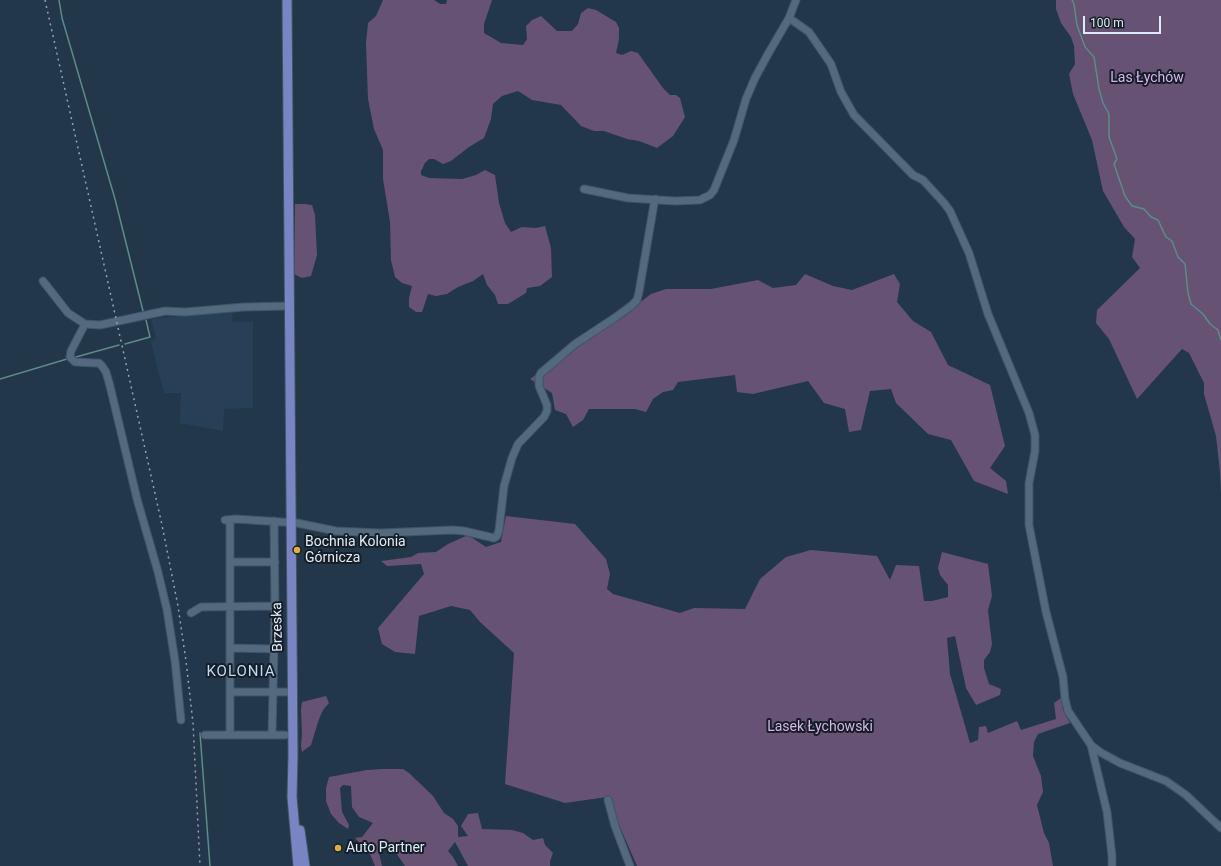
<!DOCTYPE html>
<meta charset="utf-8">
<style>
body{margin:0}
#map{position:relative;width:1221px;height:866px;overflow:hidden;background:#23374a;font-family:Roboto,sans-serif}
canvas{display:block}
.scale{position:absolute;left:1083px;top:16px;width:78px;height:18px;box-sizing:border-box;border:2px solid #dfebf8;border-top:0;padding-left:5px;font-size:12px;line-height:14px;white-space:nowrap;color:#dfebf8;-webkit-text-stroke:3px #151e26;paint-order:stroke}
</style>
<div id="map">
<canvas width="1221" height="866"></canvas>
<div class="scale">100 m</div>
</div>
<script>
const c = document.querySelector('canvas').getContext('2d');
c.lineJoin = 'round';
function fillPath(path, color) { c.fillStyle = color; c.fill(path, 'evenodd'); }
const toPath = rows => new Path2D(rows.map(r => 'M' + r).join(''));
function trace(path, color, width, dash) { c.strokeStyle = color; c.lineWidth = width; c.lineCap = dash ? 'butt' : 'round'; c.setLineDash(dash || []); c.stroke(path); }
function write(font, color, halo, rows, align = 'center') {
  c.font = font + ' Roboto,sans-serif'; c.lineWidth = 4; c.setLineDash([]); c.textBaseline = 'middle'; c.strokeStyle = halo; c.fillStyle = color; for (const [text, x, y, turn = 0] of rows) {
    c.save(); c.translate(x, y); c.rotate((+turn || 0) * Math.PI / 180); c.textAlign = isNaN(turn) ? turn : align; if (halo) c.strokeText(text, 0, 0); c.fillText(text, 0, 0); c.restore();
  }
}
fillPath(toPath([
 [233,310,232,322,253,322,253,408,224,409,223,431,180,423,181,393,164,393,151,342,156,338,151,319]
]), '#274058');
fillPath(toPath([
 [383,0,434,0,440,4,446,4,447,0,492,0,484,24,484,33,501,43,523,45,527,39,526,26,532,20,541,16,557,31,572,31,578,24,581,13,588,8,596,10,616,22,619,28,619,39,616,53,622,55,631,51,638,53,663,88,670,95,676,95,680,98,685,117,673,136,657,148,639,141,627,139,604,131,594,131,581,126,561,105,532,100,518,91,502,96,493,104,491,119,484,138,469,147,451,161,443,164,434,159,429,159,425,163,421,171,421,175,429,178,462,179,476,175,485,170,495,175,499,203,505,223,511,232,522,227,536,228,545,226,551,248,552,277,540,286,527,288,526,293,508,304,498,304,495,295,487,285,483,274,473,281,458,287,447,294,436,296,428,294,422,312,416,312,409,307,409,298,412,286,402,283,395,277,391,260,390,222,383,179,383,150,374,129,368,99,366,43,368,23,376,16],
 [1056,0,1221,0,1221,495,1220,472,1216,436,1204,394,1204,383,1189,353,1182,349,1137,399,1109,339,1096,323,1097,310,1140,268,1132,257,1135,239,1124,227,1103,191,1092,140,1073,94,1069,74,1075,64,1074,46,1071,37,1061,23,1056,9],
 [295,204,305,204,312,205,315,215,317,255,311,276,302,278,294,274],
 [805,274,833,286,852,290,894,274,900,284,897,302,913,321,931,332,948,365,990,385,1005,446,990,468,1006,481,1008,494,974,481,951,440,928,434,896,403,891,389,870,391,861,430,849,432,845,409,824,403,808,381,753,394,737,392,735,375,678,382,673,390,663,392,653,399,646,412,635,409,589,409,583,420,573,427,566,414,555,410,552,393,530,379,605,325,638,304,651,294,666,289,711,289,758,280,773,288,796,285],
 [506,516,575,524,606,559,610,574,607,589,613,594,680,613,694,608,745,609,760,579,786,557,811,550,877,556,890,580,896,565,919,566,924,601,932,601,948,597,948,585,940,575,938,568,942,552,988,564,992,596,988,610,992,644,990,652,984,660,984,668,989,684,1001,689,1000,695,976,705,966,688,955,636,947,638,950,674,970,743,978,740,979,727,986,726,988,733,1017,721,1021,730,1056,719,1054,703,1061,698,1063,710,1070,723,1038,734,1034,742,1033,756,1041,776,1043,792,1037,805,1044,833,1049,843,1053,866,637,866,607,797,565,803,505,784,514,653,480,622,470,610,451,606,419,616,415,654,395,652,382,644,378,628,424,574,421,564,387,566,381,561,411,557,418,553,436,552,448,544,468,535,486,547,501,542],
 [326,696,329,703,323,710,319,719,311,745,302,752,301,746,302,734,301,709,302,702],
 [382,769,403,769,409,773,433,796,444,813,453,819,458,826,458,837,468,836,461,826,468,814,478,813,482,829,512,830,523,833,533,840,543,838,545,845,553,853,550,861,550,866,468,866,455,842,448,851,453,857,458,866,405,866,394,850,387,843,379,843,379,853,382,866,375,866,370,854,355,838,362,837,373,823,359,817,352,807,351,786,343,785,340,788,342,812,349,825,348,829,339,823,331,814,326,801,326,788,329,777,367,770]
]), '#665273');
trace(toPath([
 [59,0,62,18,115,199,143,311],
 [1072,0,1074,4,1077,25,1085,47,1094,57,1099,89,1103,103,1109,114,1109,137,1117,159,1114,164,1125,196,1132,206,1144,209,1151,217,1158,220,1166,237,1172,241,1178,257,1185,264,1188,293,1191,304,1203,314,1210,324,1218,330,1221,340],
 [125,344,150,337,146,320],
 [76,357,119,345],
 [0,379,67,359],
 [200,733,210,866]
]), '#598d85', 1.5);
const minor = toPath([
 [789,18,809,32,831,64,841,92,854,115,913,175,923,180,944,203,950,211,969,253,988,314,1029,413,1035,435,1035,451,1029,483,1029,525,1046,612,1063,677,1065,699,1068,711,1091,745,1100,752,1120,763,1166,781,1186,795,1221,828],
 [584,189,628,198,675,201,700,200,710,195,714,190,734,140,746,99,755,78,768,54,789,18,796,0],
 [43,281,68,313,85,324],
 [225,520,236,519,297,523,336,531,380,533,453,530,464,531,494,538,497,536,499,530,504,486,512,458,518,444,544,417,547,411,547,405,539,386,539,377,541,373,575,344,616,317,631,306,637,300,639,292,654,204,656,199],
 [230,520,230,735],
 [230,562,275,562],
 [191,613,201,607,275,606],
 [230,648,275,649],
 [230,692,292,692],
 [181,720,175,661,167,610,158,572,137,499,110,386,106,372,102,366,99,363,95,363,75,362,70,357,71,351,85,324,100,325,165,311,185,312,244,307,289,306],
 [272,734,275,606,274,521],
 [205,735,285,735],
 [1091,745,1107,812,1112,856,1112,866],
 [608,800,615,826,630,866]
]);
const major = toPath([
 [287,0,293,755,292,797,298,866],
 [300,830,305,866]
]);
trace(minor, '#415364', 9);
trace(major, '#415364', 11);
trace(minor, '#53697e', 7);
trace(major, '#7885c2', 9);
trace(toPath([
 [45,0,162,525,178,606,186,661,193,723,200,866]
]), '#94a4b3', 1.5, [2, 4]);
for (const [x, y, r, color] of [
 [297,550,4,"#dfb034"],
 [338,848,4,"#dfb034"]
]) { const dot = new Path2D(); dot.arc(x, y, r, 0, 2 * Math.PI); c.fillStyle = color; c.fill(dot); trace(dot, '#151e26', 1.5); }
write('14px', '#d7b4ee', '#151e26', [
 ["Las Łychów",1147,78],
 ["Lasek Łychowski",820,727]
]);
write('14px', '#dfebf8', '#151e26', [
 ["Bochnia Kolonia",305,542],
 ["Górnicza",305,558],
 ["Auto Partner",346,848]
], 'left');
write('14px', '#dfebf8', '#151e26', [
 ["Brzeska",278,627,-91]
]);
c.letterSpacing = '1px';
write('15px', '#c0d9f1', '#151e26', [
 ["KOLONIA",241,672]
]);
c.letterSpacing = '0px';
</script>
